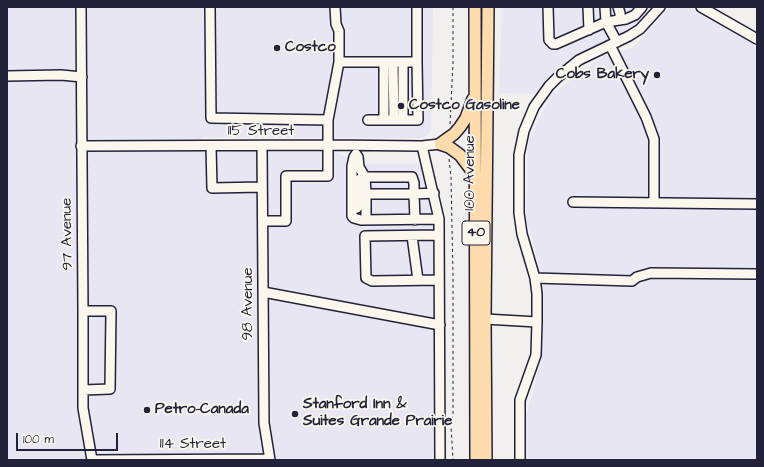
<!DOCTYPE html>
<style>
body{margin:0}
#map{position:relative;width:764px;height:467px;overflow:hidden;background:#f2efef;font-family:"Architects Daughter",sans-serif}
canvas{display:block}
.frame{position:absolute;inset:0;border:8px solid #22223b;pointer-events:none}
.scale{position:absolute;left:16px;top:433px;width:102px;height:18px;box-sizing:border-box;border:2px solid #22223b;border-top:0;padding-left:5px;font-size:12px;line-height:14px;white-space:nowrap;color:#22223b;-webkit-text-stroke:3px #fbf7ec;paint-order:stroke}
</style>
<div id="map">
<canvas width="764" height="467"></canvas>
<div class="frame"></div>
<div class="scale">100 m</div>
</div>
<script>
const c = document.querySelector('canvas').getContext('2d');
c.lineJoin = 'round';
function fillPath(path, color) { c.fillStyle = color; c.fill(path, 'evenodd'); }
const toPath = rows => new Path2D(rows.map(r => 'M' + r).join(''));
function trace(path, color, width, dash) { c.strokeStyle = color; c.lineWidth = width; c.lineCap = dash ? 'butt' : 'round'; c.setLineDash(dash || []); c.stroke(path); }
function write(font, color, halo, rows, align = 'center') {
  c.font = font + ' "Architects Daughter",sans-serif'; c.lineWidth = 3.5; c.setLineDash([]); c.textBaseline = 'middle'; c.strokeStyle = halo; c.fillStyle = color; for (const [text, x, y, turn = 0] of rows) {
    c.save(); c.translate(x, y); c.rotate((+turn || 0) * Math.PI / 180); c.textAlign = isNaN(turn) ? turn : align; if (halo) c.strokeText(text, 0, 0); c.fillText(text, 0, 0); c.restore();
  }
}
fillPath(toPath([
 [7,7,433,7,431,131,424,138,203,137,202,152,332,151,364,164,420,164,434,217,434,460,7,460],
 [502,7,660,7,640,29,592,53,543,94,499,93],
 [670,7,689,7,757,47,757,460,525,460,525,421,541,361,543,287,538,260,526,219,528,142,551,95,601,57,632,48]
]), '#e7e6f2');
const minor = toPath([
 [81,7,83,311,83,408,92,460],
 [210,7,211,118,328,120,328,176,286,176,286,221,263,221],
 [548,7,549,40,553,44,556,44,606,22,617,42],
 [588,7,589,30],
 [605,7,606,22,626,19,635,15,642,7],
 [618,7,620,13,620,20],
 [701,7,757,39],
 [610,45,646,117,654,139,654,203],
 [339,62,417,62,417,7],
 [384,62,384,120],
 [393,62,394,120],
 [403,62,403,120],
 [7,76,61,75,82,77],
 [328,120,339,62,339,31,336,24,335,7],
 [368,120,418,120,417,62],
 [81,146,328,145,422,146,440,144],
 [211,146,212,188,262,187],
 [262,146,264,423,270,460],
 [422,146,439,219,440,460],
 [356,154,354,157,352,166,352,216,354,218,361,220,439,219],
 [356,154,358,157,359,167,365,177,360,179],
 [366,194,366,220],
 [573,202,757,204],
 [352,209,357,208,360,203,358,185],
 [415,220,414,194,414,183,412,177,365,177,366,194,414,194,434,193],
 [439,235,365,236,366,278,372,281,439,280],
 [412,236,418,280],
 [535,278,632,281,637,277,651,273,757,274],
 [263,292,440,325],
 [83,311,111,311,110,389,83,390],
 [485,319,537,322],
 [92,460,269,459],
 [520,460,520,400,536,355,537,322,537,294,535,278,522,234,519,213,519,155,524,131,534,107,549,86,558,77,579,60,629,36,640,29,660,7]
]);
const major = toPath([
 [475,7,476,460],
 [440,144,454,134,460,127,466,118,473,99],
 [440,144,449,147,460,155,475,175],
 [486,460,485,319,488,7]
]);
trace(minor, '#22223b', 12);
trace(major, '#22223b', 14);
trace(toPath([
 [450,124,453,63,453,7],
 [449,159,451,177,453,276,453,414,451,426,453,460]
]), '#22223b', 1, [3, 3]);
trace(minor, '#fbf7ec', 9);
trace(major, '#fedbac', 11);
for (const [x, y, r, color] of [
 [277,48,4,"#22223b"],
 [657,75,4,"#22223b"],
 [401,106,4,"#22223b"],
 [147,410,4,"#22223b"],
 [295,414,4,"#22223b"]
]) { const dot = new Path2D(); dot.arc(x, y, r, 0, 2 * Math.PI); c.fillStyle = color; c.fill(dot); trace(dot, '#fbf7ec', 1.5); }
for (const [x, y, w] of [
 [476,233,28]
]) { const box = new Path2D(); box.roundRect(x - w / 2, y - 12, w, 24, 3); c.fillStyle = '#fbf7ec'; c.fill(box); trace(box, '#22223b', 1); }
write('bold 14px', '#22223b', null, [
 ["40",476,233]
]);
write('bold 15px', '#22223b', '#fbf7ec', [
 ["Costco",285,48],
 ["Cobs Bakery",649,75,"right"],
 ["Costco Gasoline",409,106],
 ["Stanford Inn &",303,405],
 ["Suites Grande Prairie",303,422],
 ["Petro-Canada",155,410]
], 'left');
write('15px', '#22223b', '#fbf7ec', [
 ["115 Street",261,132],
 ["100 Avenue",471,173,-90],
 ["97 Avenue",68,234,-91],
 ["98 Avenue",249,304,-90],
 ["114 Street",193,445]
]);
</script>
